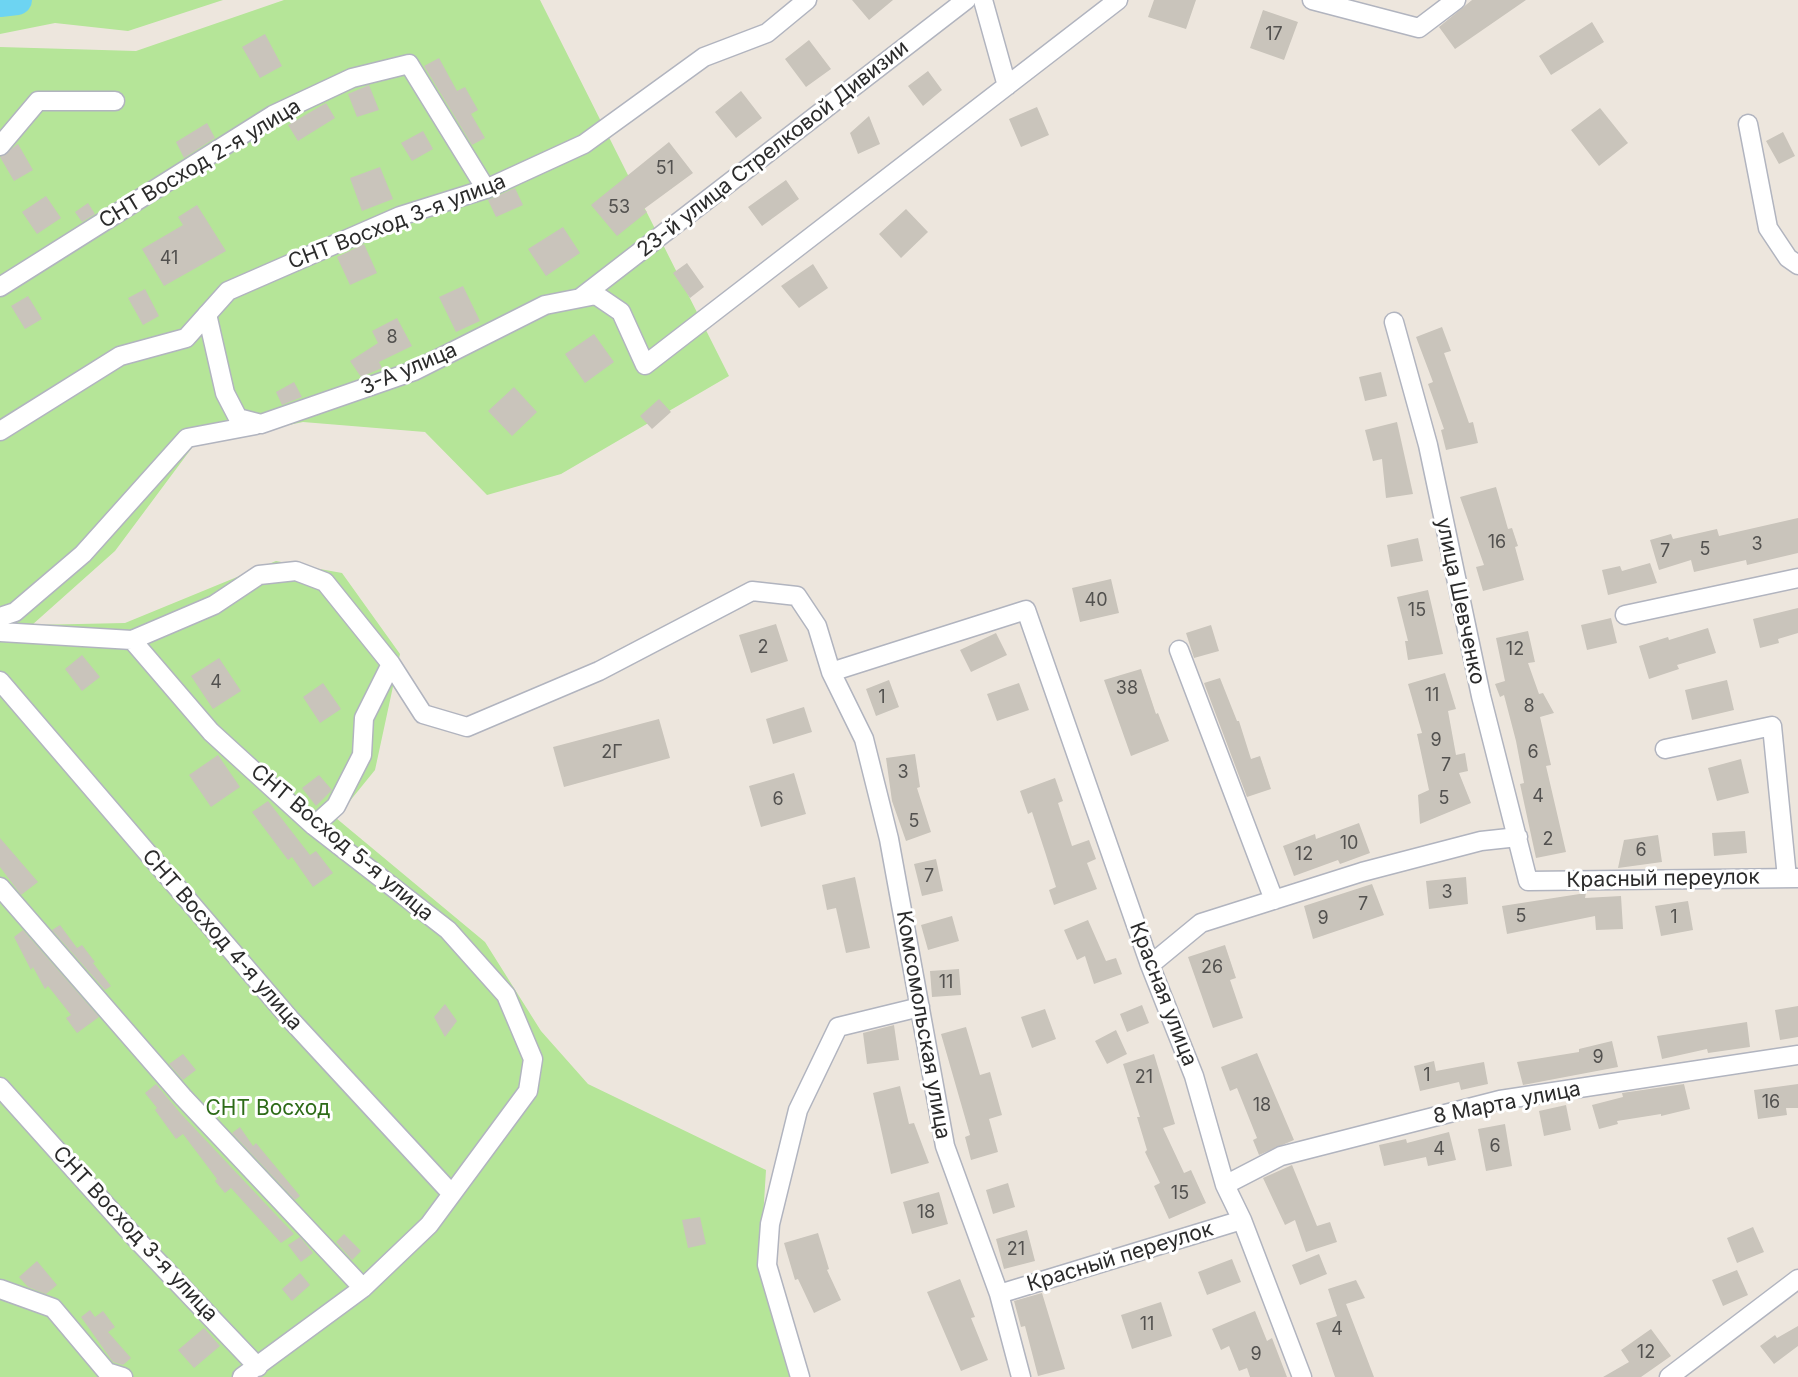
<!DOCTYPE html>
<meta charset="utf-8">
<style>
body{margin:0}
canvas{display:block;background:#ede6dd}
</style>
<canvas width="1798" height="1377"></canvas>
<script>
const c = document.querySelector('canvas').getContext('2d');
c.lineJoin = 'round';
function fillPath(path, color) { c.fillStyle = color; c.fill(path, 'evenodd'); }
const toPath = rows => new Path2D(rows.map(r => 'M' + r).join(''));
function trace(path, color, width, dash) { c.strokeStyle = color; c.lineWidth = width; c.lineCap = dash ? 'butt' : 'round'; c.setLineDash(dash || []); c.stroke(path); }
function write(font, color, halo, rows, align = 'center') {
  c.font = font + ' Inter,sans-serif'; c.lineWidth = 6; c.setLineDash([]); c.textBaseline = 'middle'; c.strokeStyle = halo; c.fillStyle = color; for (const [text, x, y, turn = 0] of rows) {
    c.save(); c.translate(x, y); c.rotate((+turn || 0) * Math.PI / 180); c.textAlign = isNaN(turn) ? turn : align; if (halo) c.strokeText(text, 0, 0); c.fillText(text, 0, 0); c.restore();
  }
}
fillPath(toPath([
 [0,0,223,0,128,31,55,23,0,34],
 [284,0,540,0,729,376,561,474,487,495,425,432,303,422,194,445,115,551,32,625,125,623,276,561,342,573,400,654,375,770,336,818,485,942,541,1031,588,1084,766,1170,760,1267,791,1377,0,1377,0,47,136,51]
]), '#b5e598');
trace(toPath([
 [0,2,17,0]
]), '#6dd4f2', 30);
fillPath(toPath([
 [852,0,893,0,869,20],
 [1154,0,1196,0,1186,29,1148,17],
 [1472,0,1526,0,1455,49,1439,27],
 [1263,10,1298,22,1284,60,1250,48],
 [1592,22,1604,42,1551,75,1539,56],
 [265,34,282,66,260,78,242,47],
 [809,40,831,69,806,87,785,59],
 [439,58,457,91,465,87,478,110,471,114,485,138,472,145,424,66],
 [928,71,942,90,923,106,908,86],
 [369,85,379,110,357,117,348,94],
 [741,91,762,118,736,138,715,112],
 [326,103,335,118,298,141,288,125],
 [1037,107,1049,135,1021,147,1009,119],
 [1600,108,1628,143,1599,166,1571,130],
 [869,116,880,144,858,154,850,133],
 [207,123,215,138,184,158,176,142],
 [423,131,433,149,412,161,401,143],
 [1783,132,1795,156,1779,164,1766,141],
 [669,142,693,173,644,209,647,212,617,236,591,205],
 [18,144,33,170,14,181,0,157],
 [380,167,393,199,362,211,350,178],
 [786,180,799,199,762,226,748,207],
 [515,188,523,205,496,217,488,200],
 [46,196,61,218,37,234,22,212],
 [88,203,95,214,82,222,75,212],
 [197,205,226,251,164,286,142,249,183,225,178,217],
 [906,209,928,232,901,258,879,234],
 [563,227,580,253,546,276,528,249],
 [364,244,377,273,350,285,337,257],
 [687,263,704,287,690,298,673,273],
 [813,264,828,288,799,308,781,286],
 [463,286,480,321,456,332,439,297],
 [145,289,159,316,143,325,128,298],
 [28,296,42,319,25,329,11,306],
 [397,318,412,346,379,362,382,368,361,377,350,361,378,343,372,331],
 [1442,327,1451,351,1444,353,1469,423,1473,422,1478,443,1446,450,1441,430,1444,429,1428,384,1433,382,1416,337],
 [594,334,614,362,585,383,565,354],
 [1381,372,1387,396,1365,401,1359,377],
 [294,382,302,397,282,405,276,392],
 [514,387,537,412,512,436,488,411],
 [659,399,671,412,652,429,640,416],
 [1397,422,1413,494,1386,498,1382,459,1373,461,1365,430],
 [1496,487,1508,529,1512,528,1518,546,1515,547,1524,580,1483,591,1476,567,1484,565,1460,497],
 [1798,518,1798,553,1747,565,1746,560,1694,572,1691,560,1659,570,1650,540,1671,534,1673,539,1717,529,1719,536],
 [1418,538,1423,561,1391,567,1387,545],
 [1650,563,1657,583,1608,595,1602,570,1620,566,1622,571],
 [1111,579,1119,613,1080,622,1072,588],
 [1428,590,1443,654,1408,660,1405,641,1408,641,1397,597],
 [1798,608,1798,633,1778,639,1779,643,1760,648,1753,619],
 [1611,618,1617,643,1587,650,1581,625],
 [776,624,788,661,751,673,739,635],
 [1211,625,1219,651,1194,658,1186,633],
 [1708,628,1716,653,1677,665,1679,669,1649,679,1639,646,1668,637,1669,640],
 [1528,631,1535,662,1528,663,1539,694,1543,693,1554,713,1540,717,1551,765,1546,766,1566,852,1536,858,1520,784,1524,783,1516,741,1504,695,1500,697,1495,684,1505,681,1496,638],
 [996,633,1007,655,971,672,960,650],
 [82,655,100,677,82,691,65,669],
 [219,658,241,691,213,709,191,676],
 [1141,669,1156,714,1158,713,1169,741,1131,756,1104,680],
 [1445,673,1456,709,1448,711,1456,755,1465,753,1468,771,1459,773,1471,803,1420,824,1418,795,1429,790,1417,734,1422,733,1408,684],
 [1220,678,1237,721,1239,721,1251,759,1260,756,1271,789,1247,797,1204,683],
 [889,680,899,707,876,716,866,689],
 [1727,680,1734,710,1692,720,1685,690],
 [323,683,341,709,320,723,303,697],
 [1019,683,1029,710,997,721,987,694],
 [804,707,812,732,773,744,766,719],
 [659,719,670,758,564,787,553,747],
 [915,754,920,787,917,788,931,832,906,841,892,801,886,758],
 [218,755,240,787,211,807,189,775],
 [1741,759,1749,793,1717,801,1708,768],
 [794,773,806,814,761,827,749,786],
 [319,775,332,790,316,806,302,788],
 [1055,778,1063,801,1058,803,1072,846,1089,840,1096,859,1087,863,1097,889,1054,905,1049,890,1056,887,1046,855,1032,812,1028,814,1020,791],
 [268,801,310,855,316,851,333,873,313,887,292,857,288,860,252,812],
 [1359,823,1370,853,1340,864,1338,860,1294,876,1283,846,1315,834,1316,839],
 [1745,831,1747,853,1714,856,1712,833],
 [1658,835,1662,862,1618,868,1624,840],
 [0,838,38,882,21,895,0,867],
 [936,859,943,891,922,896,914,864],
 [855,877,870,948,846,953,836,908,827,910,822,885],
 [1466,877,1468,904,1429,909,1426,881],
 [1372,884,1384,915,1313,939,1304,906],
 [1586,893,1585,898,1621,896,1623,929,1596,930,1595,916,1507,934,1502,906],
 [1688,901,1693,930,1661,936,1655,906],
 [952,916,959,941,928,950,921,925],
 [1088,920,1106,961,1116,958,1122,974,1094,984,1085,956,1077,960,1064,930],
 [60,925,77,948,82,945,95,962,93,963,111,986,105,990,52,930],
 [23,930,99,1017,77,1033,66,1018,71,1015,48,986,45,989,33,967,31,970,14,937],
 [1225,945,1236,978,1230,980,1243,1018,1213,1028,1188,957],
 [959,969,961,995,932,997,930,971],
 [445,1004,457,1021,445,1037,434,1017],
 [1142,1005,1149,1023,1127,1032,1120,1014],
 [1798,1006,1798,1037,1780,1040,1775,1010],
 [1045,1009,1056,1039,1032,1048,1021,1017],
 [1747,1022,1750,1047,1708,1053,1707,1049,1662,1059,1657,1036],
 [894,1025,899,1060,867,1064,863,1033],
 [966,1027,980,1075,990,1072,1002,1115,989,1119,998,1152,971,1160,965,1137,970,1135,941,1034],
 [1116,1030,1127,1054,1107,1064,1095,1041],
 [1612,1041,1618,1067,1523,1085,1517,1062,1579,1052,1579,1049],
 [1257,1053,1294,1140,1259,1155,1253,1140,1257,1138,1237,1088,1230,1091,1221,1067],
 [183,1054,196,1070,183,1080,169,1064],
 [1154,1054,1175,1124,1163,1128,1184,1173,1191,1170,1206,1203,1169,1219,1154,1186,1160,1183,1145,1152,1147,1150,1137,1117,1140,1117,1123,1064],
 [1434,1061,1436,1071,1484,1062,1488,1084,1461,1090,1459,1082,1420,1091,1414,1066],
 [156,1084,181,1114,294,1234,281,1243,231,1188,225,1193,215,1181,217,1179,183,1134,176,1139,155,1110,157,1108,145,1093],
 [1684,1084,1690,1109,1661,1116,1661,1114,1617,1121,1618,1124,1599,1129,1592,1105,1623,1097,1622,1093],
 [1798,1084,1798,1108,1786,1108,1787,1115,1758,1119,1754,1090],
 [900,1086,909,1124,914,1123,929,1163,891,1174,873,1093],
 [1566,1105,1571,1130,1544,1136,1539,1111],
 [1505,1124,1512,1166,1486,1171,1478,1129],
 [240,1127,253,1146,256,1143,300,1196,295,1200,232,1133],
 [1449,1132,1456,1160,1428,1166,1426,1157,1384,1166,1379,1145,1406,1139,1407,1143],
 [1292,1165,1317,1226,1330,1222,1337,1242,1306,1252,1295,1220,1285,1225,1263,1178],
 [1008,1183,1015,1207,993,1214,986,1190],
 [939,1192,948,1224,912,1234,903,1202],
 [700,1217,706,1244,688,1248,682,1220],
 [1753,1227,1764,1252,1737,1263,1727,1238],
 [1027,1230,1035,1261,1004,1269,996,1239],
 [818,1233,829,1269,827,1270,841,1300,814,1313,798,1279,795,1280,784,1243],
 [344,1234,361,1251,352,1260,336,1242],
 [300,1237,313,1253,301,1262,288,1245],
 [1319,1254,1327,1274,1300,1285,1292,1265],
 [1232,1259,1241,1282,1207,1295,1198,1272],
 [37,1261,57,1285,46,1294,28,1287,19,1277],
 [1737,1270,1748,1295,1723,1306,1712,1280],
 [300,1273,310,1285,292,1301,282,1289],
 [960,1279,975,1317,971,1318,988,1360,961,1371,927,1292],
 [1356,1280,1365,1298,1346,1304,1374,1377,1335,1377,1316,1323,1337,1316,1328,1289],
 [1042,1293,1065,1369,1038,1376,1025,1326,1021,1327,1014,1301],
 [1161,1302,1172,1336,1132,1349,1121,1315],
 [90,1310,95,1317,103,1311,115,1327,108,1332,131,1358,123,1365,113,1362,81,1317],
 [1255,1311,1267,1341,1272,1338,1287,1377,1250,1377,1247,1368,1239,1371,1229,1346,1221,1350,1212,1329],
 [1798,1326,1798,1346,1774,1364,1760,1346,1775,1335,1777,1338],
 [204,1328,220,1346,194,1368,178,1350],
 [1651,1329,1671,1356,1641,1377,1603,1377,1629,1362,1621,1350]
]), '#c9c4bb');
const minor = toPath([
 [983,0,1007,86],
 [1312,0,1419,28,1456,0],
 [1748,124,1768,228,1788,258,1798,265],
 [0,146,38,101,115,101],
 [0,287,273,115,352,78,409,64,486,189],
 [580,298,966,0],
 [207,314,225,393,238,418,261,424,414,371,545,305,596,295,621,312,645,365,1118,0],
 [1394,322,1428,445,1481,696,1528,881,1798,878],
 [0,431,120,356,186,338,228,291,400,216,486,189,584,144,704,57,767,33,807,0],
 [1625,615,1798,578],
 [0,617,15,612,83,554,187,438,256,425],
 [0,632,132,640,214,605,259,575,296,571,325,582,391,664,423,714,467,727,599,671,752,591,797,596,817,626,831,672,864,739,889,839,945,1146,999,1294,1021,1377],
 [132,640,211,732,314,826,448,930,506,995,533,1059,528,1091,429,1225,363,1288,242,1377],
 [1179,650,1274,900],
 [831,672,1026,610,1150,965,1194,1076,1225,1185,1242,1220,1302,1377],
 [0,681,291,1020,451,1193],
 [1665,749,1772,726,1787,878],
 [314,826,336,806,362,755,364,718,391,664],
 [0,887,183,1097,363,1288],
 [1150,965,1201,923,1362,872,1481,841,1518,837],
 [0,1087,140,1243,258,1367],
 [1225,1185,1281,1156,1500,1100,1798,1055],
 [0,1289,53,1308,107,1372,123,1377],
 [999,1294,1242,1220],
 [800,1377,767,1265,770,1224,798,1110,838,1027,920,1007],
 [1669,1377,1798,1279]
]);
trace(minor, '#b1b4bf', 21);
trace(minor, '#fff', 18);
write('18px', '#52514f', null, [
 ["17",1274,35],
 ["51",665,169],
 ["53",619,208],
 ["41",169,259],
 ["8",392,338],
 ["16",1497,543],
 ["3",1757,545],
 ["5",1705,550],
 ["7",1665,552],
 ["40",1096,601],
 ["15",1417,611],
 ["2",763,648],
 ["12",1515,650],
 ["4",216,683],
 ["38",1127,689],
 ["11",1432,696],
 ["1",882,698],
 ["8",1529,707],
 ["9",1436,741],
 ["2Г",612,753],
 ["6",1533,753],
 ["7",1446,766],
 ["3",903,773],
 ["4",1538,797],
 ["5",1444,799],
 ["6",778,800],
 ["5",914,822],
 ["2",1548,840],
 ["10",1349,844],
 ["6",1641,851],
 ["12",1304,855],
 ["7",929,877],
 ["3",1447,893],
 ["7",1363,905],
 ["5",1521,917],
 ["1",1674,918],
 ["9",1323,919],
 ["26",1212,968],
 ["11",946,983],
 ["9",1598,1058],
 ["1",1427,1076],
 ["21",1144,1078],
 ["16",1771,1103],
 ["18",1262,1106],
 ["6",1495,1147],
 ["4",1439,1150],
 ["15",1180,1194],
 ["18",926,1213],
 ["21",1016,1250],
 ["11",1147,1325],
 ["4",1337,1330],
 ["12",1646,1353],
 ["9",1256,1355]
]);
write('21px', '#2b2b2b', '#fff', [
 ["23-й улица Стрелковой Дивизии",773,149,-38],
 ["СНТ Восход 2-я улица",200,164,-31],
 ["СНТ Восход 3-я улица",397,222,-21],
 ["3-А улица",409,369,-23],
 ["улица Шевченко",1460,601,78],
 ["СНТ Восход 5-я улица",342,843,40],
 ["Красный переулок",1663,879,-1],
 ["СНТ Восход 4-я улица",222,940,49],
 ["Красная улица",1163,994,69],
 ["Комсомольская улица",923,1025,80],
 ["8 Марта улица",1507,1103,-11],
 ["СНТ Восход 3-я улица",135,1234,47],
 ["Красный переулок",1120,1257,-17]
]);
write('21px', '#2d6b18', '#fff', [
 ["СНТ Восход",268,1109]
]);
</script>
